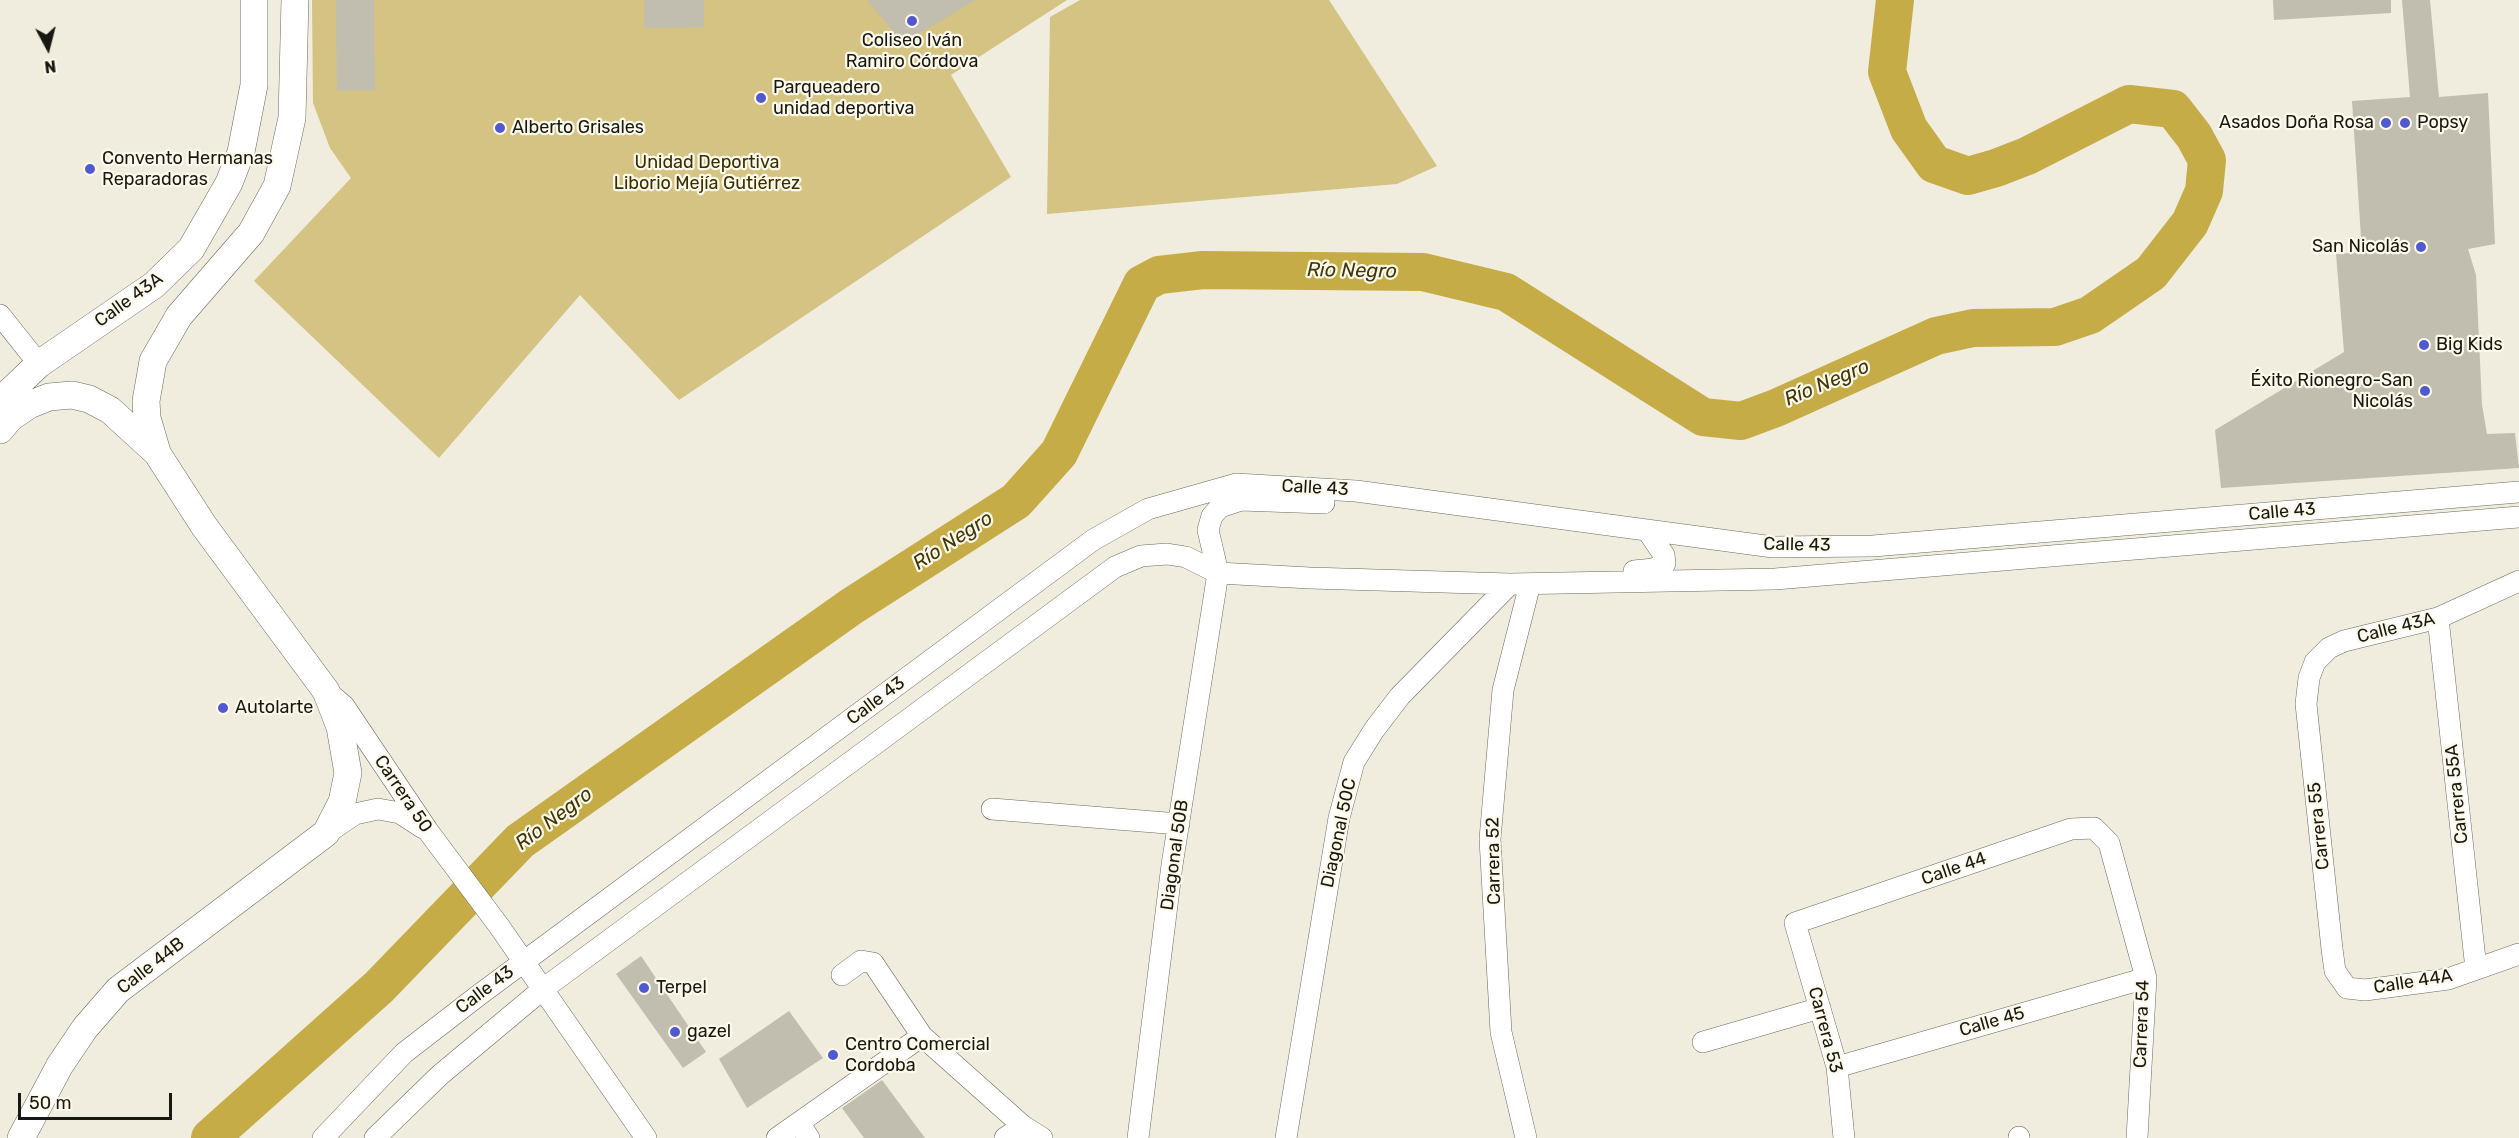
<!DOCTYPE html>
<meta charset="utf-8">
<style>
body{margin:0}
#map{position:relative;width:2519px;height:1138px;overflow:hidden;background:#f0ecde;font-family:Rubik,sans-serif}
canvas{display:block}
.north{position:absolute;left:18px;top:18px;width:60px;height:60px;-webkit-text-stroke:4px #fdfaeb;paint-order:stroke;rotate:173deg;font-size:16px;font-weight:700;line-height:24px;text-align:center;color:#181712}
.north::after{content:'';display:block;margin:auto;width:21px;height:27px;background:#181712;clip-path:polygon(50% 0,100% 100%,50% 72%,0 100%)}
.scale{position:absolute;left:18px;top:1093px;width:154px;height:27px;box-sizing:border-box;border:3px solid #181712;border-top:0;padding-left:8px;font-size:18px;line-height:21px;white-space:nowrap;color:#181712;-webkit-text-stroke:4px #fdfaeb;paint-order:stroke}
</style>
<div id="map">
<canvas width="2519" height="1138"></canvas>
<div class="north">N</div>
<div class="scale">50 m</div>
</div>
<script>
const c = document.querySelector('canvas').getContext('2d');
c.lineJoin = 'round';
function fillPath(path, color) { c.fillStyle = color; c.fill(path, 'evenodd'); }
const toPath = rows => new Path2D(rows.map(r => 'M' + r).join(''));
function trace(path, color, width, dash) { c.strokeStyle = color; c.lineWidth = width; c.lineCap = dash ? 'butt' : 'round'; c.setLineDash(dash || []); c.stroke(path); }
function write(font, color, halo, rows, align = 'center') {
  c.font = font + ' Rubik,sans-serif'; c.lineWidth = 4.5; c.setLineDash([]); c.textBaseline = 'middle'; c.strokeStyle = halo; c.fillStyle = color; for (const [text, x, y, turn = 0] of rows) {
    c.save(); c.translate(x, y); c.rotate((+turn || 0) * Math.PI / 180); c.textAlign = isNaN(turn) ? turn : align; if (halo) c.strokeText(text, 0, 0); c.fillText(text, 0, 0); c.restore();
  }
}
fillPath(toPath([
 [312,0,1067,0,951,75,1011,177,679,400,580,295,439,458,254,281,351,178,330,148,313,103],
 [1080,0,1329,0,1437,166,1397,184,1047,214,1050,17]
]), '#d4c382');
trace(toPath([
 [210,1138,379,987,520,841,852,606,1016,501,1059,453,1142,284,1159,275,1203,270,1423,272,1506,292,1703,417,1741,421,1776,408,1936,336,1973,328,2055,327,2090,315,2151,273,2190,223,2204,191,2207,160,2194,136,2173,109,2129,104,2027,156,1996,168,1968,176,1934,164,1909,129,1887,72,1895,0]
]), '#c6ac46', 38);
fillPath(toPath([
 [336,0,374,0,375,90,337,91],
 [644,0,704,0,704,27,644,28],
 [867,0,976,0,903,43],
 [2273,0,2391,0,2391,13,2274,20],
 [2402,0,2430,0,2439,97,2488,93,2495,244,2468,249,2476,275,2482,405,2487,434,2515,433,2519,468,2221,488,2215,430,2344,352,2336,254,2362,252,2352,101,2410,97],
 [641,956,706,1052,683,1068,616,974],
 [789,1011,823,1058,747,1108,719,1059],
 [882,1080,925,1138,864,1138,842,1108]
]), '#c1beaf');
const minor = toPath([
 [0,315,39,364],
 [1634,571,1654,569,1665,563,1664,555,1647,530],
 [2519,581,2438,618,2344,641,2329,648,2315,662,2309,678,2306,704,2332,949,2335,971,2347,988,2365,990,2448,979,2519,954],
 [2438,618,2476,969],
 [331,695,344,706,428,831,499,926,646,1138],
 [992,809,1179,824],
 [327,833,355,814,378,809,400,813,423,828],
 [842,975,861,961,873,963,922,1036,1023,1126,1042,1138],
 [1703,1042,1820,1008],
 [1837,1067,2146,978],
 [799,1123,809,1138],
 [2019,1137,2019,1138],
 [323,1138,404,1053,479,995,1093,540,1148,509,1236,484,1356,491,1773,547,1873,546,2519,492],
 [375,1138,440,1075,543,989,1115,567,1141,556,1167,554,1186,557,1218,573,1310,578,1510,584,1775,579,2519,517],
 [777,1138,922,1036],
 [1005,1138,1023,1126],
 [1138,1138,1172,865,1218,573,1208,530,1212,516,1220,507,1241,500,1324,503],
 [1286,1138,1339,818,1354,762,1374,730,1400,696,1510,584],
 [1526,1138,1501,1032,1490,839,1503,690,1530,584],
 [1844,1138,1837,1067,1795,923,2071,829,2094,828,2109,843,2146,978,2137,1138]
]);
const major = toPath([
 [0,401,39,364,154,285,191,249,229,183,241,152,254,85,254,0],
 [0,430,10,418,29,405,49,397,72,395,89,399,110,410,157,453,204,526,326,691,340,727,348,773,342,802,326,833,118,990,85,1028,60,1065,21,1138],
 [157,452,147,418,146,401,153,361,179,316,251,233,277,186,292,118,295,0]
]);
trace(minor, '#6c695c', 22);
trace(major, '#6c695c', 28);
trace(minor, '#fff', 21);
trace(major, '#fff', 27);
for (const [x, y, r, color] of [
 [912,21,6,"#5059d0"],
 [761,98,6,"#5059d0"],
 [2386,123,6,"#5059d0"],
 [2405,123,6,"#5059d0"],
 [500,128,6,"#5059d0"],
 [90,169,6,"#5059d0"],
 [2421,247,6,"#5059d0"],
 [2424,345,6,"#5059d0"],
 [2425,391,6,"#5059d0"],
 [223,708,6,"#5059d0"],
 [644,988,6,"#5059d0"],
 [675,1032,6,"#5059d0"],
 [833,1055,6,"#5059d0"]
]) { const dot = new Path2D(); dot.arc(x, y, r, 0, 2 * Math.PI); c.fillStyle = color; c.fill(dot); trace(dot, '#fdfaeb', 2); }
write('18px', '#181712', '#fdfaeb', [
 ["Coliseo Iván",912,41,"center"],
 ["Ramiro Córdova",912,62,"center"],
 ["Parqueadero",773,88],
 ["unidad deportiva",773,109],
 ["Asados Doña Rosa",2374,123,"right"],
 ["Popsy",2417,123],
 ["Alberto Grisales",512,128],
 ["Convento Hermanas",102,159],
 ["Reparadoras",102,180],
 ["San Nicolás",2409,247,"right"],
 ["Big Kids",2436,345],
 ["Éxito Rionegro-San",2413,381,"right"],
 ["Nicolás",2413,402,"right"],
 ["Autolarte",235,708],
 ["Terpel",656,988],
 ["gazel",687,1032],
 ["Centro Comercial",845,1045],
 ["Cordoba",845,1066]
], 'left');
write('18px', '#392e01', '#fdfaeb', [
 ["Unidad Deportiva",707,163],
 ["Liborio Mejía Gutiérrez",707,184]
]);
write('18px', '#181712', '#fdfaeb', [
 ["Calle 43A",129,300,-36],
 ["Calle 43",1315,488,3],
 ["Calle 43",2282,512,-5],
 ["Calle 43",1797,545,1],
 ["Calle 43A",2396,628,-14],
 ["Calle 43",876,701,-37],
 ["Carrera 50",403,794,56],
 ["Carrera 55A",2457,794,-96],
 ["Carrera 55",2319,826,-96],
 ["Diagonal 50C",1339,833,-78],
 ["Diagonal 50B",1175,855,-82],
 ["Carrera 52",1494,861,-91],
 ["Calle 44",1954,869,-19],
 ["Calle 44B",151,966,-38],
 ["Calle 44A",2413,982,-9],
 ["Calle 43",485,990,-37],
 ["Calle 45",1992,1022,-16],
 ["Carrera 54",2142,1024,-88],
 ["Carrera 53",1825,1030,75]
]);
write('italic 20px', '#413609', '#fdfaeb', [
 ["Río Negro",1352,271,1],
 ["Río Negro",1827,383,-23],
 ["Río Negro",953,541,-33],
 ["Río Negro",554,819,-37]
]);
</script>
